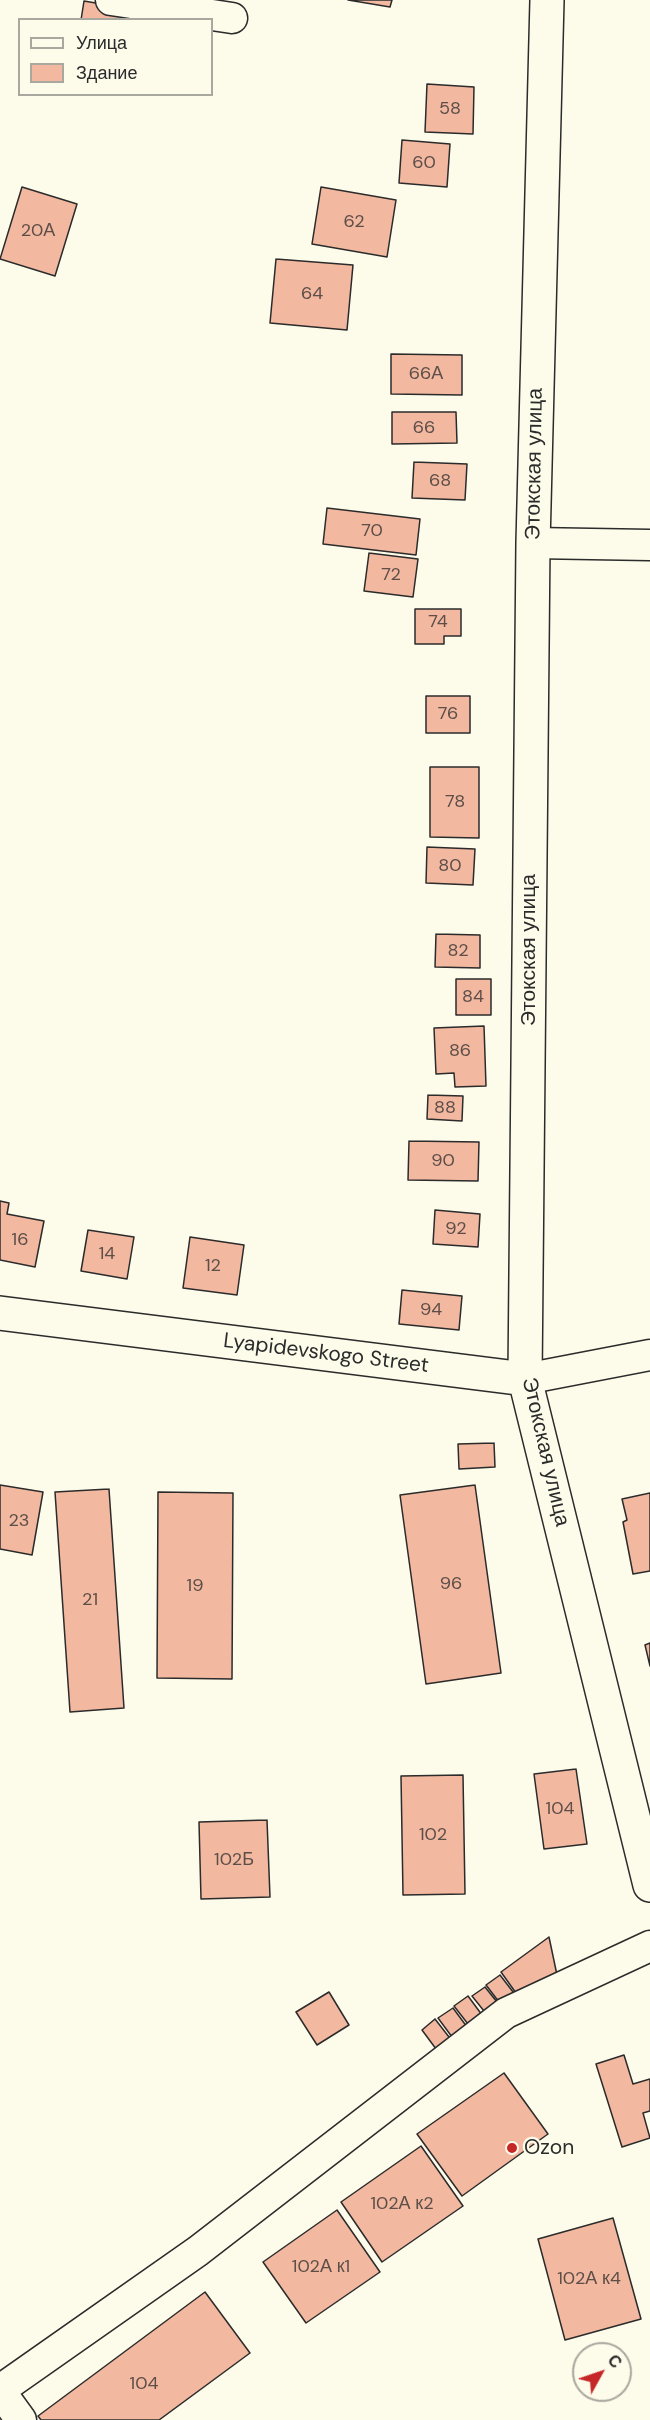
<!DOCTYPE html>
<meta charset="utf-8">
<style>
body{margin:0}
#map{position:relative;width:650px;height:2420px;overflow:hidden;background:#fdfbea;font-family:"DM Sans",sans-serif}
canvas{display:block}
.legend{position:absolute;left:18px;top:18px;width:195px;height:78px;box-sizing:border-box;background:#fdfbea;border:2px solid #a9a89e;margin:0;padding:8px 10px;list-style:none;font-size:18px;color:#2b2b2b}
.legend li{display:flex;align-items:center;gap:12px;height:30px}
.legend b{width:30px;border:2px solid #a9a89e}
.north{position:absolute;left:572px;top:2342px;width:60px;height:60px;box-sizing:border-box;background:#fdfbea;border:2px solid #a9a89e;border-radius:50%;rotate:50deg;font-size:16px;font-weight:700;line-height:24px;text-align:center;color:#2b2b2b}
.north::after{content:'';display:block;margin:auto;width:21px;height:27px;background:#c62828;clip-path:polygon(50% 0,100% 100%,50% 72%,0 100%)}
</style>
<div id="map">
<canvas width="650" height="2420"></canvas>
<ul class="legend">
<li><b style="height:8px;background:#fdfbea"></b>Улица</li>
<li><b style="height:16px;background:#f2b8a0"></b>Здание</li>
</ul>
<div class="north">С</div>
</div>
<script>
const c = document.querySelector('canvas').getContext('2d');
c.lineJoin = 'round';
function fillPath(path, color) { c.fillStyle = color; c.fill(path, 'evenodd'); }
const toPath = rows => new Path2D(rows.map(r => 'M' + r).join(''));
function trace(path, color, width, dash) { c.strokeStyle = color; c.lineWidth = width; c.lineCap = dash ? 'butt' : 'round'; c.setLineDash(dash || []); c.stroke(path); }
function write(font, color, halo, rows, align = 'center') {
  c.font = font + ' "DM Sans",sans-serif'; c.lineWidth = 4.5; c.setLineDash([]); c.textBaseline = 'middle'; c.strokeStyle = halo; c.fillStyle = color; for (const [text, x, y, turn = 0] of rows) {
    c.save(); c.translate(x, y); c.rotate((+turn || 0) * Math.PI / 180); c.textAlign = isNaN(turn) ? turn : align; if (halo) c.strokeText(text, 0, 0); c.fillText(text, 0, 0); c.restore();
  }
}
const building = toPath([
 [348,0,392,0,390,7,348,0],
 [84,1,137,10,135,20,81,20,84,1],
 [427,84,474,87,473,134,425,132,427,84],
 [402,140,450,144,447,187,399,183,402,140],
 [22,187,77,204,55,276,0,259,22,187],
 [321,187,396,200,387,257,312,244,321,187],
 [276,259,353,265,347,330,270,323,276,259],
 [391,354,462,355,462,395,391,394,391,354],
 [392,412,456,412,457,443,392,444,392,412],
 [414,462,467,464,465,500,412,498,414,462],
 [327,508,420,519,416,555,323,544,327,508],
 [369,553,418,559,413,597,364,591,369,553],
 [415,609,461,609,461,636,444,636,444,644,415,644,415,609],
 [426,696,470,696,470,733,426,733,426,696],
 [430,767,479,767,479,838,430,837,430,767],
 [427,847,475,849,473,885,426,883,427,847],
 [436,934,480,935,480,968,435,967,436,934],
 [456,979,491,979,491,1015,456,1015,456,979],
 [484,1026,486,1086,455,1087,454,1073,436,1074,434,1028,484,1026],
 [428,1095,463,1096,462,1121,427,1119,428,1095],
 [409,1141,479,1142,478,1181,408,1180,409,1141],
 [0,1201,9,1203,7,1214,44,1221,35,1267,0,1260,0,1201],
 [435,1210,480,1214,478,1247,433,1244,435,1210],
 [88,1230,134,1237,127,1279,81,1271,88,1230],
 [190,1237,244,1245,237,1295,183,1288,190,1237],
 [402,1290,462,1296,459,1330,399,1324,402,1290],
 [494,1443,495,1467,459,1469,458,1444,494,1443],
 [0,1485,43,1492,32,1555,0,1549,0,1485],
 [475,1485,501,1673,426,1684,400,1495,475,1485],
 [109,1489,124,1708,70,1712,55,1492,109,1489],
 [158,1492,233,1493,232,1679,157,1678,158,1492],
 [650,1493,650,1571,633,1574,623,1522,627,1520,622,1499,650,1493],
 [650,1643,650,1666,645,1645,650,1643],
 [576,1769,587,1844,544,1849,534,1774,576,1769],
 [463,1775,465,1894,403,1895,401,1776,463,1775],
 [267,1820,270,1897,201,1899,199,1822,267,1820],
 [549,1937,557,1975,521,2000,501,1972,549,1937],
 [500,1975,520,2001,506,2011,486,1985,500,1975],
 [485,1987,505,2012,492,2021,472,1996,485,1987],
 [329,1992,349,2025,317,2045,296,2012,329,1992],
 [468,1996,488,2023,475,2033,454,2006,468,1996],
 [453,2008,473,2035,458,2045,438,2018,453,2008],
 [435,2019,456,2046,442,2057,422,2030,435,2019],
 [624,2055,633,2084,650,2079,650,2111,643,2113,650,2138,622,2147,596,2064,624,2055],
 [504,2073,548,2134,462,2196,417,2134,504,2073],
 [421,2146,463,2206,382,2262,341,2202,421,2146],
 [337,2210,380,2272,306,2323,263,2262,337,2210],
 [613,2218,641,2319,565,2340,538,2239,613,2218],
 [205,2292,250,2353,159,2420,41,2420,38,2416,205,2292]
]);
fillPath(building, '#f2b8a0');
trace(building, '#2b2b2b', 1.5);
const street = toPath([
 [111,0,232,18],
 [533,543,650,545],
 [525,1379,650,1355],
 [0,2390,198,2251,506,2013,650,1946],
 [0,2391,21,2420]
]);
const secondary = toPath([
 [547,0,533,543,525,1379,650,1885],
 [0,1313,525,1379]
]);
trace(street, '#2b2b2b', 33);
trace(secondary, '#2b2b2b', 36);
trace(street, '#fdfbea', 30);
trace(secondary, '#fdfbea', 33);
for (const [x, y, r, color] of [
 [512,2148,6,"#c62828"]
]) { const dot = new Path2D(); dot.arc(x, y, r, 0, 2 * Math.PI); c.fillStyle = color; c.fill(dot); trace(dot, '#fdfbea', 2); }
write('18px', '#5d4e48', null, [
 ["58",450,109],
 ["60",424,163],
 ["62",354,222],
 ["20А",38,231],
 ["64",312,294],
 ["66А",426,374],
 ["66",424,428],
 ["68",440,481],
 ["70",372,531],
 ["72",391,575],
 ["74",438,622],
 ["76",448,714],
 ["78",455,802],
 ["80",450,866],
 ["82",458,951],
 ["84",473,997],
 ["86",460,1051],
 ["88",445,1108],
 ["90",443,1161],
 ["92",456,1229],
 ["16",20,1240],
 ["14",107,1254],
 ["12",213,1266],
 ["94",431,1310],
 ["23",19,1521],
 ["96",451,1584],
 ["19",195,1586],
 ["21",90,1600],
 ["104",560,1809],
 ["102",433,1835],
 ["102Б",234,1860],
 ["102А к2",402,2204],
 ["102А к1",321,2267],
 ["102А к4",589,2279],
 ["104",144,2384]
]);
write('21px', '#2b2b2b', '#fdfbea', [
 ["Этокская улица",535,464,-89],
 ["Этокская улица",529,950,-90],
 ["Lyapidevskogo Street",326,1354,7],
 ["Этокская улица",545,1452,77]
]);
write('21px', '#2b2b2b', '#fdfbea', [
 ["Ozon",524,2148]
], 'left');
</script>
